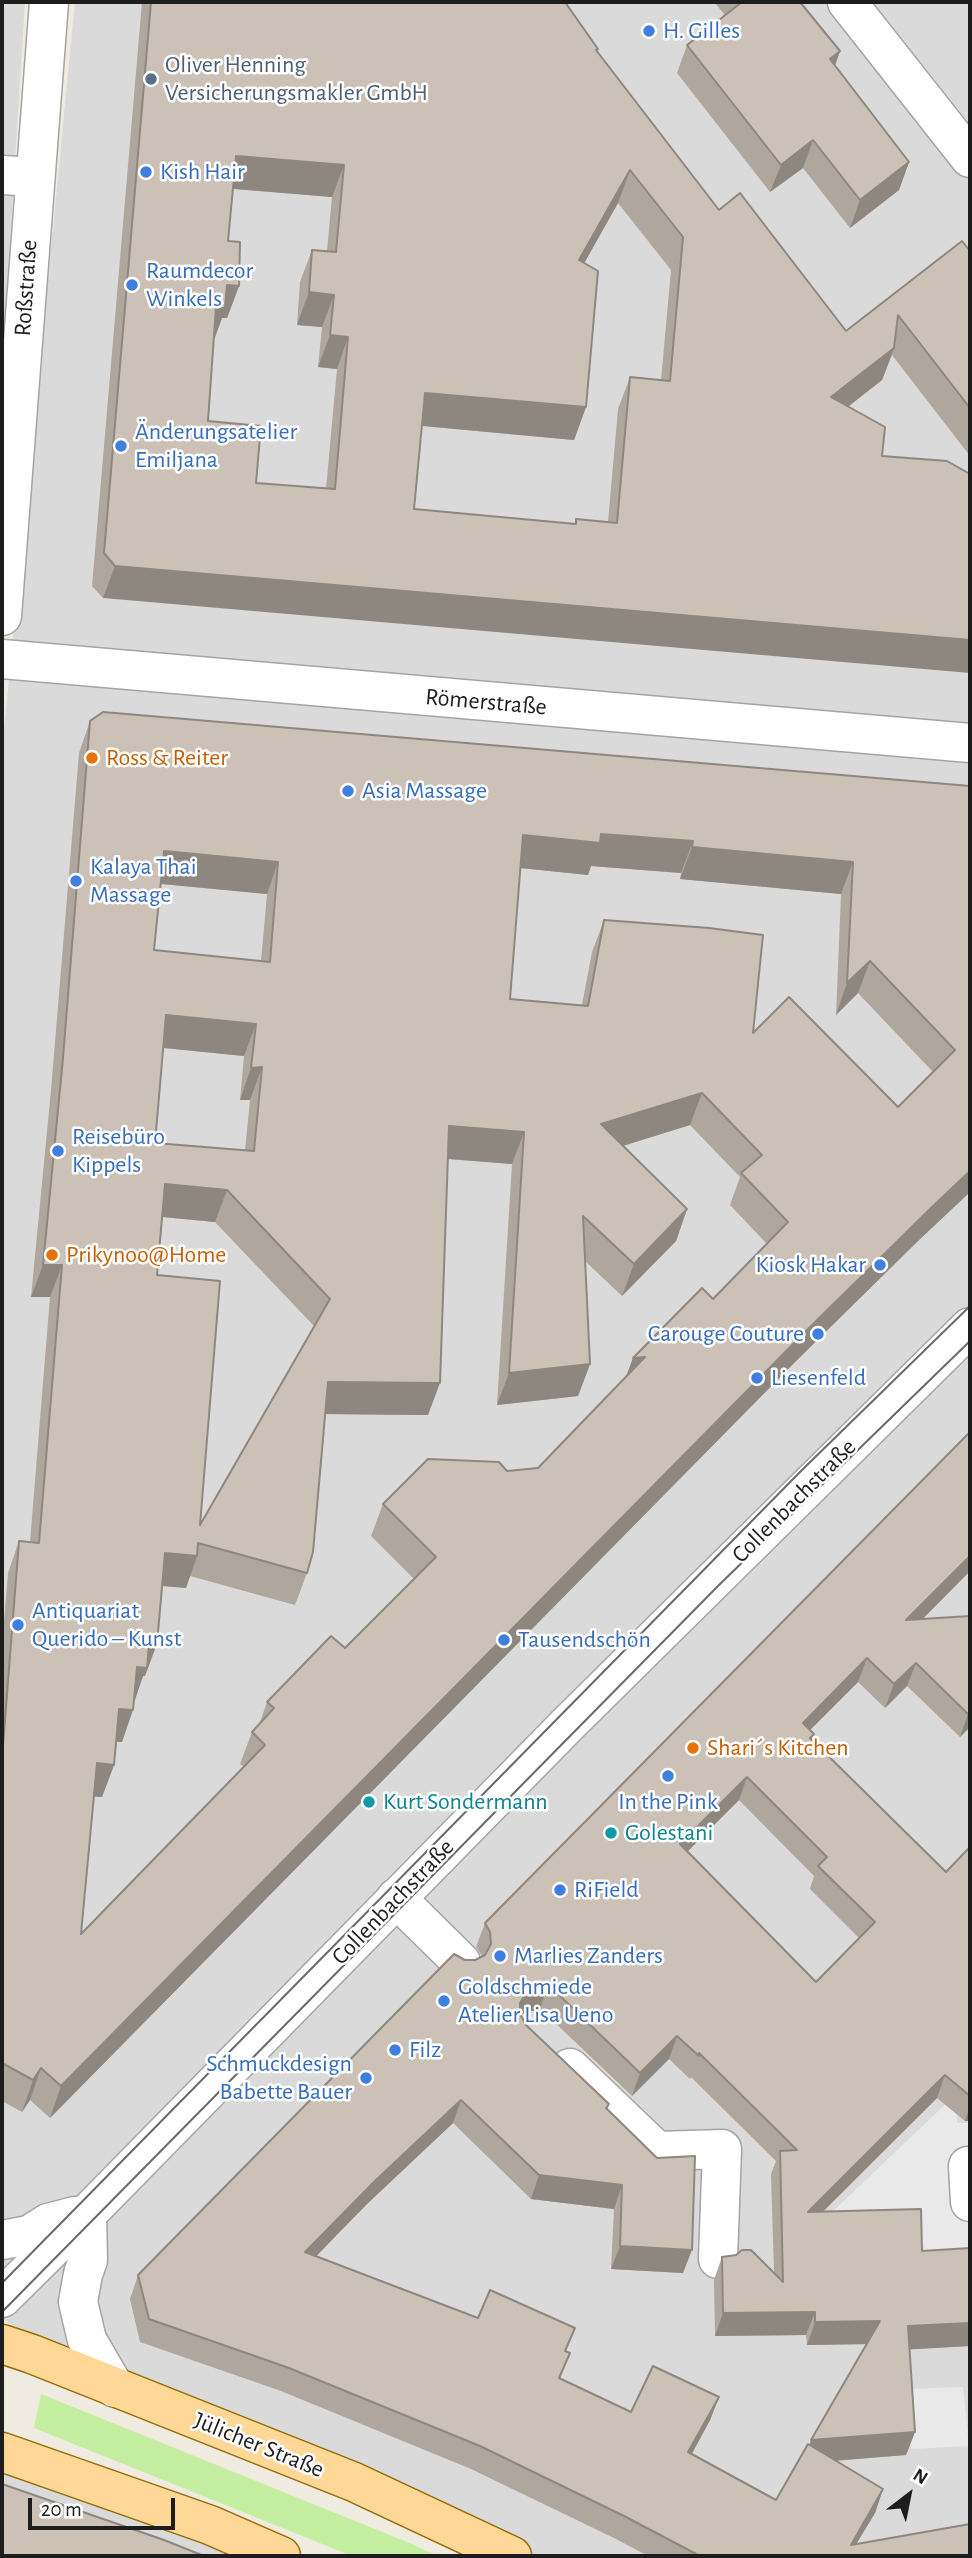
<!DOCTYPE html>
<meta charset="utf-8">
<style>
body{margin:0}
#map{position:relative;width:972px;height:2558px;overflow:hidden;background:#efebe1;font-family:"Alegreya Sans",sans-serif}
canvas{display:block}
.frame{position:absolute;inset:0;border:4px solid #1d1d1d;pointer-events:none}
.north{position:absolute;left:874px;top:2460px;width:70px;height:70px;-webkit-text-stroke:5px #fff;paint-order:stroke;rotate:32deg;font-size:19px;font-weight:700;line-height:28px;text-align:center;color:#1d1d1d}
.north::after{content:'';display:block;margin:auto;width:24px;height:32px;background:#1d1d1d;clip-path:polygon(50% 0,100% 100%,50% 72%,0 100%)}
.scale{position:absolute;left:28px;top:2498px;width:147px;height:32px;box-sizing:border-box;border:4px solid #1d1d1d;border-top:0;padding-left:9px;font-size:21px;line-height:24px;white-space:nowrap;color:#1d1d1d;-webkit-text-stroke:5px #fff;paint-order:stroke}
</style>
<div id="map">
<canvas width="972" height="2558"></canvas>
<div class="frame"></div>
<div class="north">N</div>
<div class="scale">20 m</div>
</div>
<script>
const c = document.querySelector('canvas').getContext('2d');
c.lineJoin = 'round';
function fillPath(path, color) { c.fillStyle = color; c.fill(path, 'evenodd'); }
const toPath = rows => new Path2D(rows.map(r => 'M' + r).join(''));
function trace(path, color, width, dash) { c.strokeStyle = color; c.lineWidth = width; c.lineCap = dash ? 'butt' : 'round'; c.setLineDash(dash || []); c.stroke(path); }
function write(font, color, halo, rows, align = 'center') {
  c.font = font + ' "Alegreya Sans",sans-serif'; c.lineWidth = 5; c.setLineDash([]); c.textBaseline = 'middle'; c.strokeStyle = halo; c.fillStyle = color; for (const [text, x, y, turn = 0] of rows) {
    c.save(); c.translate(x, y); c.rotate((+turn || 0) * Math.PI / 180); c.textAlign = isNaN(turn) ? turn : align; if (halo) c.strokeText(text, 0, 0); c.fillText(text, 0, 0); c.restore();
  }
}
fillPath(toPath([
 [2,2,25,2,2,370],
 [75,2,970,2,970,2556,534,2556,491,2530,48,2344,2,2319,2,751],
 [2,2462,254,2556,2,2556]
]), '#dbdada');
fillPath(toPath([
 [41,2394,412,2544,437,2556,352,2556,34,2428]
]), '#c4efa1');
fillPath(toPath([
 [956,2094,957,2123,970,2123,970,2264,923,2268,924,2245,844,2244,826,2218],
 [963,2387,969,2446,911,2449,908,2389]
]), '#e9e9e9');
const minor = toPath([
 [847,2,970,158],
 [2,175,35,177],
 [2,616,49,2],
 [2,659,970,743],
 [396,1898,461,1962],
 [570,2068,657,2151,722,2149,718,2259],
 [968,2166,970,2202],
 [87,2214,88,2260,83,2274,78,2302,87,2340,115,2388],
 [2,2240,29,2235,48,2223,75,2216],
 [2,2298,87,2214,567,1725,970,1327]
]);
const major = toPath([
 [2,2344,32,2354,354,2482,512,2556],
 [2,2452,210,2525,281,2556]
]);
trace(minor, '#a4a4a4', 41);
trace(major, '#966b00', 41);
trace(minor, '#fff', 38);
trace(major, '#ffd797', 38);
trace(toPath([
 [2,2283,802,1470,970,1306],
 [2,2312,719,1585,970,1341]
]), '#6b6b6b', 2);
fillPath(toPath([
 [142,2,565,2,597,51,719,210,846,331,970,251,970,456,892,355,882,380,848,407,882,456,970,474,103,598,92,586],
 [233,189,332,197,327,251,312,250,300,282,297,325,322,327,318,367,337,369,326,489,256,483,208,421,214,339,222,318,227,318,239,286,228,241],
 [618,203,671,270,661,380,630,377,618,409,608,522,576,519,575,524,414,509,422,426,574,440,586,407,584,263],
 [714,2,800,2,840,51,835,66,909,162,899,190,850,228,803,168,770,192,677,73,687,45,725,15],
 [90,721,970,786,970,1192,919,1240,795,1362,50,2118,30,2100,22,2112,2,2101,2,1646,8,1573,19,1541,30,1542,50,1297,31,1297,51,1090,79,753],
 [591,866,681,873,680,879,841,894,836,1015,858,993,933,1072,898,1107,753,1033,604,920,592,952,582,1005,510,999,520,868,588,875],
 [161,884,267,894,261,961,154,950],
 [163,1048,244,1056,240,1100,250,1100,245,1150,155,1143],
 [690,1125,740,1177,730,1205,767,1244,713,1299,633,1358,627,1376,538,1468,507,1471,383,1504,371,1536,414,1579,345,1648,267,1702,259,1725,252,1732,240,1764,244,1767,81,1934,94,1796,102,1797,114,1765,116,1742,122,1742,134,1700,143,1676,145,1676,162,1586,186,1588,190,1576,295,1605,307,1573,325,1414,428,1415,448,1159,512,1164,497,1405,578,1396,590,1364,585,1261,622,1296,676,1241,687,1209,623,1146],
 [162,1217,215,1222,314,1326,200,1525,157,1275],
 [970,1571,922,1619,970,1616,970,1727,960,1737,907,1686,885,1708,858,1682,810,1730,812,1739,946,1872,970,1847,970,2121,965,2121,937,2098,823,2212,922,2251,970,2346,910,2349,915,2432,906,2455,836,2461,883,2489,875,2513,856,2544,970,2556,648,2556,616,2539,471,2469,281,2391,140,2342,130,2299,138,2275,465,1960,475,1960,482,1956,476,1947,485,1923],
 [739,1800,814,1876,810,1889,859,1938,816,1982,688,1851],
 [528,2011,539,2011,548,2016,632,2096,669,2059,690,2079,691,2077,776,2161,771,2174,774,2273,722,2257,714,2280,715,2336,806,2335,807,2345,867,2344,809,2445,776,2500,692,2454,710,2420,719,2397,631,2412,560,2379,567,2352,315,2256,367,2204,453,2123,531,2199,614,2209,611,2269,683,2273,608,2109,609,2104,526,2025,521,2015]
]), '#afa69d');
fillPath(toPath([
 [840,51,830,79,830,59],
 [813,140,803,168,770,192,781,165],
 [236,156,344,165,332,197,224,188],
 [909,162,899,190,850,228,860,200],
 [630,170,618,203,568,292,579,260],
 [227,285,239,286,227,318,222,318,214,340,216,307],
 [309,292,334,295,322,327,297,325],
 [330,335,348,337,337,369,318,367],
 [894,348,882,380,819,429,831,397],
 [425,393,586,407,574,440,413,425],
 [115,566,970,640,970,673,103,598],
 [601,834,693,841,681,873,591,866,588,875,511,867,523,835],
 [692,847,853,862,841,894,680,879],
 [164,851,278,862,267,894,152,883],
 [870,961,858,993,836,1015,847,983],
 [166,1015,256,1024,244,1056,155,1047],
 [262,1067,250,1100,240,1100,251,1068],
 [702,1093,690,1125,590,1156,601,1124],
 [449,1126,524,1132,512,1164,437,1158],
 [970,1171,970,1192,919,1240,795,1362,50,2118,61,2086,807,1330,931,1208],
 [165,1184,227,1190,215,1222,153,1216],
 [687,1209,676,1241,622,1296,634,1264],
 [43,1265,62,1265,50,1297,31,1297],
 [645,1357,621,1390,633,1358],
 [590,1364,578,1396,497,1405,509,1373],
 [328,1382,440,1383,428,1415,316,1414],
 [165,1553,197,1556,186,1588,153,1585],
 [970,1556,970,1571,898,1644,906,1620],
 [149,1644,157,1644,145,1676,143,1676,135,1700,125,1699,137,1667],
 [867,1658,858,1682,794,1746,803,1723],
 [916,1663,907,1686,885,1708,894,1684],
 [119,1709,133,1710,122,1742,107,1741],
 [970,1712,970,1727,960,1737,968,1714],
 [97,1763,114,1765,102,1797,85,1796],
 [747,1777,739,1800,672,1867,680,1844],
 [536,1988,547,1988,539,2011,528,2011,518,2016,520,2003,526,1993],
 [677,2036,669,2059,632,2096,640,2073],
 [41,2068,30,2100,22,2112,33,2080],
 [945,2075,937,2098,799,2235,808,2212],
 [461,2100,453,2123,367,2204,297,2276,305,2252,376,2180],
 [970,2106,970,2121,965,2121],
 [539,2175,622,2185,614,2209,531,2199],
 [620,2246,692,2250,683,2273,611,2269],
 [815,2312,806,2335,715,2336,723,2313],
 [880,2321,872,2344,807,2345,815,2322],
 [970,2323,970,2346,900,2350,908,2326],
 [719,2397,710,2420,680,2475,688,2452],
 [915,2432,906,2455,803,2463,811,2440],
 [883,2489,875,2513,849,2556,851,2545]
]), '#8e8780');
const building = toPath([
 [151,2,565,2,598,49,596,50,719,210,740,193,846,331,962,241,970,251,970,408,898,315,894,348,831,397,885,427,882,456,947,461,970,474,970,640,115,566,104,553,151,2],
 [236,156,344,165,336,252,312,250,309,292,334,295,330,335,348,337,335,489,256,483,261,426,208,421,216,307,225,308,227,285,239,286,240,242,228,241,236,156],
 [630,170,683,237,670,381,630,377,617,523,576,519,576,524,414,509,425,393,586,407,598,271,579,260,630,170],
 [742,2,800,2,840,51,830,59,909,162,860,200,813,140,781,165,687,45,742,2],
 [103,712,970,786,970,1171,931,1208,807,1330,61,2086,41,2068,33,2080,2,2063,2,1758,19,1541,39,1543,62,1265,43,1265,63,1058,90,721,103,712],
 [601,834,693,841,692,847,853,862,847,983,870,961,955,1050,898,1107,789,997,753,1033,763,935,709,928,604,920,588,1006,510,999,523,835,600,843,601,834],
 [164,851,278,862,270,962,154,950,164,851],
 [166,1015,256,1024,251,1068,262,1067,254,1151,155,1143,166,1015],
 [702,1093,762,1155,741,1173,788,1222,713,1299,702,1288,633,1358,645,1357,538,1468,507,1471,499,1462,428,1459,383,1504,436,1557,345,1648,331,1636,267,1702,274,1708,252,1732,265,1745,81,1934,97,1763,114,1765,119,1709,133,1710,137,1667,147,1668,149,1644,157,1644,165,1553,197,1556,198,1543,307,1573,313,1552,328,1382,440,1383,449,1126,524,1132,509,1373,590,1364,583,1216,634,1264,687,1209,601,1124,702,1093],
 [165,1184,227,1190,330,1299,200,1525,220,1281,157,1275,165,1184],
 [970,1432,970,1556,906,1620,970,1616,970,1712,968,1714,916,1663,894,1684,867,1658,803,1723,814,1734,810,1738,946,1872,970,1847,970,2096,945,2075,808,2212,921,2209,922,2251,970,2248,970,2323,908,2326,915,2432,811,2440,880,2321,815,2322,815,2312,723,2313,722,2257,736,2255,742,2250,751,2250,783,2282,780,2151,797,2150,699,2053,699,2056,677,2036,640,2073,557,1993,547,1988,536,1988,526,1993,520,2003,520,2014,526,2025,609,2104,606,2108,657,2158,695,2156,692,2250,620,2246,622,2185,539,2175,461,2100,376,2180,305,2252,478,2318,490,2290,575,2328,565,2351,570,2353,559,2378,631,2412,653,2366,719,2397,688,2452,776,2500,808,2444,883,2489,851,2545,970,2524,970,2556,700,2556,624,2516,480,2446,289,2368,149,2319,138,2275,454,1954,465,1960,475,1960,485,1955,491,1944,490,1932,485,1923,970,1432],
 [747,1777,827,1857,818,1866,875,1922,816,1982,680,1844,747,1777],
 [2,2484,164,2540,204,2556,2,2556,2,2484]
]);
fillPath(building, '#cbc1b7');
trace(building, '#8e8780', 2);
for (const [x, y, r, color] of [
 [649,31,7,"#3f7fe0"],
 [151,79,7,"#5c6f8a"],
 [146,172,7,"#3f7fe0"],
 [132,285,7,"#3f7fe0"],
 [121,446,7,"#3f7fe0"],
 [92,758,7,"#e8710a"],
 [348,791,7,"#3f7fe0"],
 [76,881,7,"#3f7fe0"],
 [58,1151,7,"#3f7fe0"],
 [52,1255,7,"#e8710a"],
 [880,1265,7,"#3f7fe0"],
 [818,1334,7,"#3f7fe0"],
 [757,1378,7,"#3f7fe0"],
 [18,1625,7,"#3f7fe0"],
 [504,1640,7,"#3f7fe0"],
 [693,1748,7,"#e8710a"],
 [668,1776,7,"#3f7fe0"],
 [369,1802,7,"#0f9aa8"],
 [611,1833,7,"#0f9aa8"],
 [560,1890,7,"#3f7fe0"],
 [500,1956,7,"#3f7fe0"],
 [444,2001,7,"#3f7fe0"],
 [395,2050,7,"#3f7fe0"],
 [366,2078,7,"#3f7fe0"]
]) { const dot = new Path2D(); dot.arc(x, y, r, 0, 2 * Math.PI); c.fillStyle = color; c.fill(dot); trace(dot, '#fff', 2.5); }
write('24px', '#366cbe', '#fff', [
 ["H. Gilles",663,31],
 ["Kish Hair",160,172],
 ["Raumdecor",146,271],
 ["Winkels",146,299],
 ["Änderungsatelier",135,432],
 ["Emiljana",135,460],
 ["Asia Massage",362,791],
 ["Kalaya Thai",90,867],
 ["Massage",90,895],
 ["Reisebüro",72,1137],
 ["Kippels",72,1165],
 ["Kiosk Hakar",866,1265,"right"],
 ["Carouge Couture",804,1334,"right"],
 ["Liesenfeld",771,1378],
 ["Antiquariat",32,1611],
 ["Querido – Kunst",32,1639],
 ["Tausendschön",518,1640],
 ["In the Pink",668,1802,"center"],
 ["RiField",574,1890],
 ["Marlies Zanders",514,1956],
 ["Goldschmiede",458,1987],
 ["Atelier Lisa Ueno",458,2015],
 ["Filz",409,2050],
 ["Schmuckdesign",352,2064,"right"],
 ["Babette Bauer",352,2092,"right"]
], 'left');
write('24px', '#4e5e75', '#fff', [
 ["Oliver Henning",165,65],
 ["Versicherungsmakler GmbH",165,93]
], 'left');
write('24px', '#1d1d1d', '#fff', [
 ["Roßstraße",26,288,-86],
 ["Römerstraße",486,702,5],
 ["Collenbachstraße",794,1501,-45],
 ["Collenbachstraße",393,1902,-46],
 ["Jülicher Straße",259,2445,22]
]);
write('24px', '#c56008', '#fff', [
 ["Ross & Reiter",106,758],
 ["Prikynoo@Home",66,1255],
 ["Shari´s Kitchen",707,1748]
], 'left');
write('24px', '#0d838f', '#fff', [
 ["Kurt Sondermann",383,1802],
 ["Golestani",625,1833]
], 'left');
</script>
